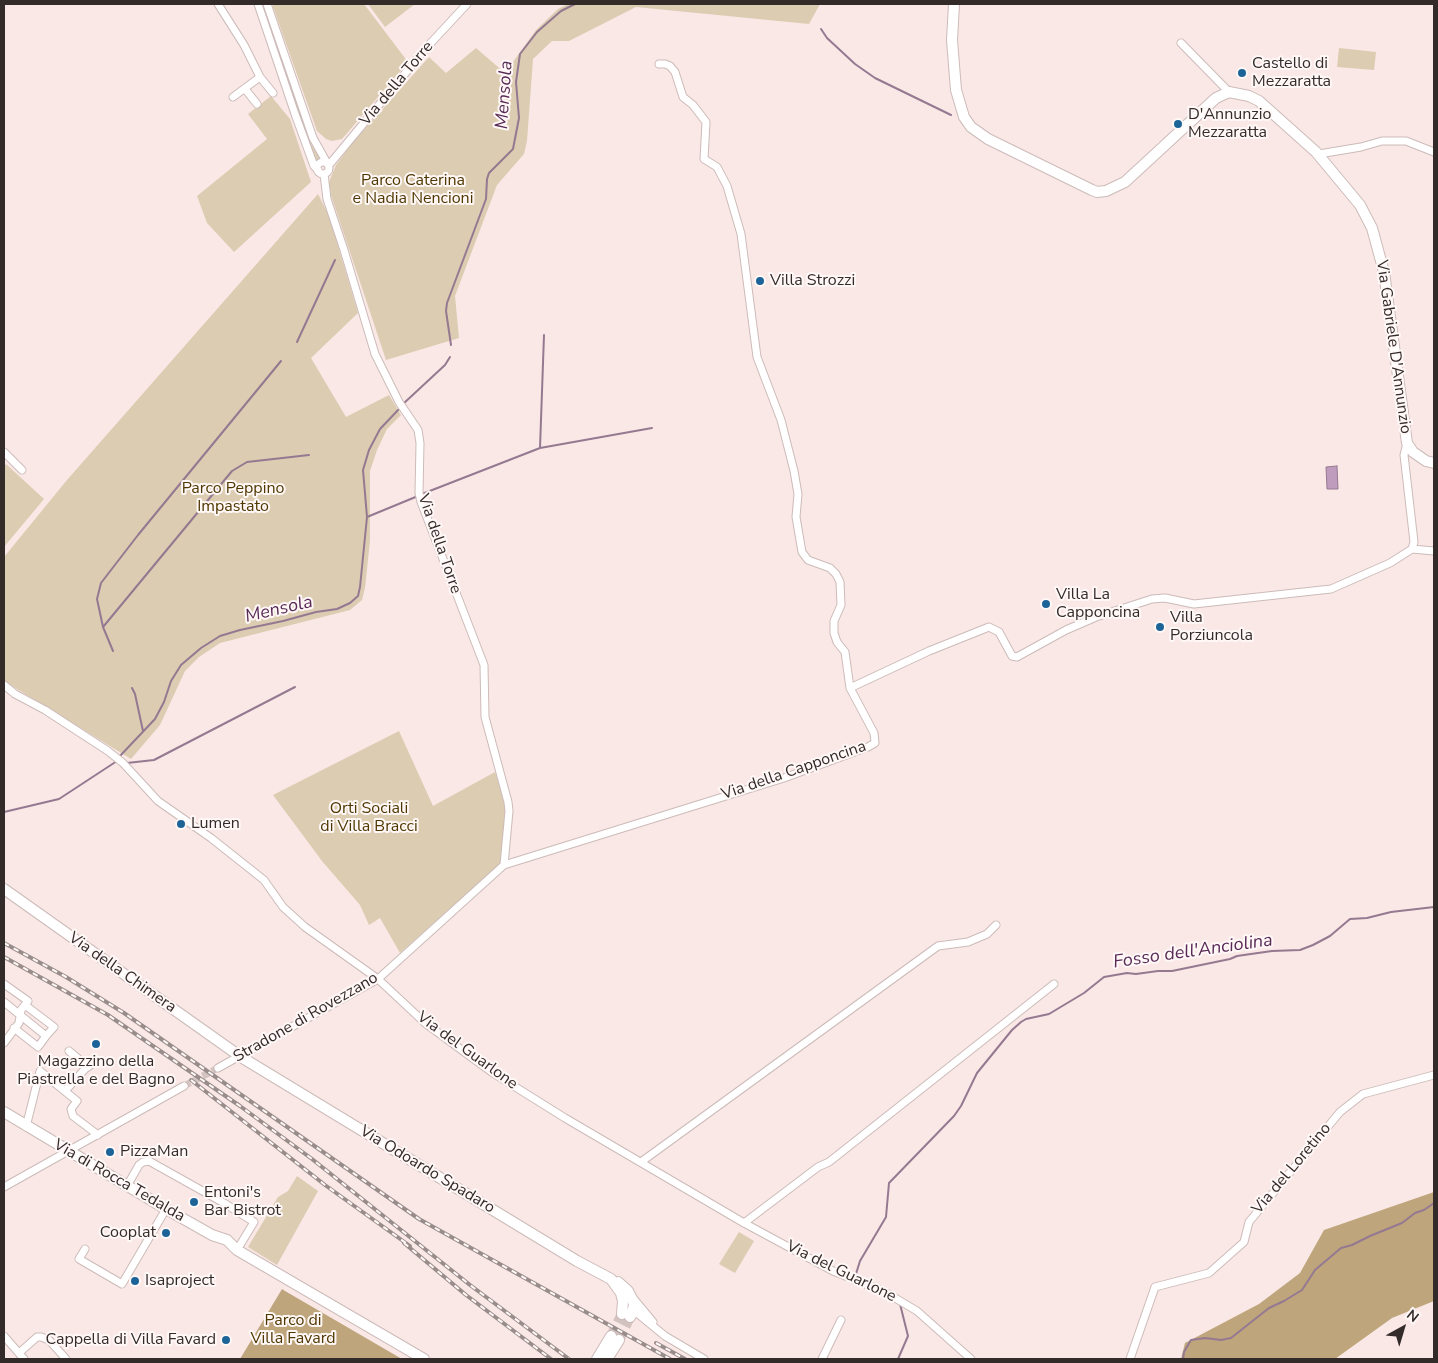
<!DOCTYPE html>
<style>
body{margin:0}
#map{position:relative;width:1438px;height:1363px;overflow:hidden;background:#fae8e6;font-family:"Nunito Sans",sans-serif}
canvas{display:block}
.frame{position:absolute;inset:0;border:5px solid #322b2a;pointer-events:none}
.north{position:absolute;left:1378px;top:1303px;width:50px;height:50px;-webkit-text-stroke:4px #fff8f7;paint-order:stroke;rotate:39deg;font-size:14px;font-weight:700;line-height:20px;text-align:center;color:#322b2a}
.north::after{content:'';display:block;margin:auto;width:18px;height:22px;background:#322b2a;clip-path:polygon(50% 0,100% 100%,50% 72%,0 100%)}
</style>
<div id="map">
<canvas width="1438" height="1363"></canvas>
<div class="frame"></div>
<div class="north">N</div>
</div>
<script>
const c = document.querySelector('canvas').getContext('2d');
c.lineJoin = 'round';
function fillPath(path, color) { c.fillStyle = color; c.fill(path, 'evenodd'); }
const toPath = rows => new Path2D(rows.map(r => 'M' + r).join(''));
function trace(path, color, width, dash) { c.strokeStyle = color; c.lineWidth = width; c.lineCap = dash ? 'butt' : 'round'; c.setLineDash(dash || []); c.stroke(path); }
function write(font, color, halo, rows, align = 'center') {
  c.font = font + ' "Nunito Sans",sans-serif'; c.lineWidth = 4; c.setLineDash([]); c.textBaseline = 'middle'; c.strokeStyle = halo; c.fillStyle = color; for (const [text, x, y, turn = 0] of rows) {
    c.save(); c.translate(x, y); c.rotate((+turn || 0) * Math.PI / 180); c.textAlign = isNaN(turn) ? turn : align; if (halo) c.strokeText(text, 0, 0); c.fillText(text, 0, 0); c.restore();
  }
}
fillPath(toPath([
 [260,4,263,4,311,144,321,159,316,162],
 [272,4,364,4,408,62,342,139,332,141,326,139,317,131],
 [368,4,415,4,385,27],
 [568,4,820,4,809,24,636,7,569,41,552,41,533,59,527,141,524,154,497,185,455,296,459,338,386,360,331,195,329,182,336,165,353,142,429,57,446,73,476,48,505,73,536,30,558,9],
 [1339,48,1376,52,1374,70,1337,67],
 [271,96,290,119,311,182,234,252,207,223,197,196,267,139,248,114],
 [318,194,329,216,358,313,311,358,346,417,389,395,401,415,387,429,377,450,370,471,370,541,365,588,362,600,350,610,220,643,199,657,185,671,160,725,131,759,4,681,4,557,67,480],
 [6,464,44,499,4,547,4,467],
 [399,731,433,806,495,772,506,806,501,863,400,953,380,918,369,925,360,905,322,861,273,795],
 [297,1176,318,1191,277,1265,248,1247,278,1197,288,1191],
 [739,1232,754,1241,735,1273,719,1264]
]), '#dcccb2');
fillPath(toPath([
 [1434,1192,1434,1301,1392,1318,1335,1359,1181,1359,1185,1343,1259,1304,1300,1273,1324,1230],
 [282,1289,285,1291,402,1359,240,1359]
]), '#bea57c');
const water = toPath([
 [1337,466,1338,489,1327,489,1326,467,1337,466]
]);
fillPath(water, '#bf9bbd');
trace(water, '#957991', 1);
trace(toPath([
 [821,29,827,38,855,64,875,78,951,115],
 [297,342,335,260],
 [451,345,446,311,447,303,486,199,487,179,489,173,513,149,519,118,516,82,520,54,537,32,561,11,575,4],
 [403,404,445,365,450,357],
 [540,448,544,335],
 [422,494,540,448,652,428],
 [367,517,418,496],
 [103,627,232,471,247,462,309,455],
 [113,651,103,627,97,599,101,583,138,535,281,361],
 [132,688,135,694,143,731],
 [119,757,155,719,164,702,171,681,181,665,201,648,220,636,240,630,283,621,316,612,337,609,350,603,358,596,360,587,367,517,363,470,369,450,380,429,400,408],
 [126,762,127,763,154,760,295,687],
 [4,812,59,799,117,761],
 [855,1277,860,1261,886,1217,889,1183,954,1116,961,1106,977,1073,1012,1030,1021,1022,1026,1019,1049,1014,1084,993,1104,977,1127,973,1136,974,1158,971,1172,971,1230,959,1237,956,1272,951,1300,950,1313,945,1330,936,1350,919,1367,918,1391,912,1434,907],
 [898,1359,908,1336,900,1304],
 [1183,1359,1184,1352,1191,1340,1205,1338,1221,1340,1231,1338,1269,1308,1284,1301,1302,1290,1315,1270,1341,1248,1352,1245,1370,1236,1402,1223,1415,1213,1424,1210,1434,1203]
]), '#957991', 2);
trace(toPath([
 [184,1086,218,1068]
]), '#d2c2c0', 7, [7, 3.5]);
trace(toPath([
 [611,1336,622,1314],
 [619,1340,630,1317]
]), '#d2c2c0', 10, [10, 5]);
const street = toPath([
 [218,4,244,45,260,77,273,93],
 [258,4,295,114,314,166,318,170],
 [267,4,313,138,327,163],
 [1181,43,1229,92],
 [245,89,257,104],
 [233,97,260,77],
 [1319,154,1361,147,1382,141,1406,141,1434,152],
 '317 168a6 6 0 1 1 12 0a6 6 0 1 1-12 0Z',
 [329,165,427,47,467,4],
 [324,174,327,199,344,250,375,354,399,402,418,430,420,443,419,493,421,502,484,665,485,717,508,802,509,811,504,865],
 [1407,443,1404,455,1414,542,1412,549],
 [4,452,22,470],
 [1412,549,1434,551],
 [4,685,15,694,45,710,108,751,123,763,158,801,211,838,264,880,283,907,305,927,378,979,425,1023,493,1073,565,1118,744,1223,833,1271,885,1292,917,1311,971,1359],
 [850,688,929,651,989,627,999,632,1012,656,1017,657,1066,630,1096,617,1152,599,1165,598,1194,604,1331,589,1390,563,1412,549],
 [4,984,28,1001,21,1010,19,1023,4,1043],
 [4,1002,46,1036,54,1027,25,1005],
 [14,1028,38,1047,46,1036],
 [69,1051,88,1067],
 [218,1068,378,979,504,865,784,778,868,747,875,743,874,733,850,688,845,652,837,642,834,633,834,621,841,605,840,582,836,574,830,568,808,560,802,552,796,517,798,494,794,471,781,420,757,357,741,234,727,186,717,167,704,159,706,122,693,105,683,97,675,72,670,66,665,64,659,64],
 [65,1091,85,1069,96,1061],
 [26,1127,40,1071,77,1101,71,1109,73,1116,98,1135],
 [641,1162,938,946,968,942,987,934,996,925],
 [127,1186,139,1165,143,1162,149,1161,224,1203,254,1222,237,1250],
 [4,1187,184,1086],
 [744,1223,818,1167,829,1162,1054,984],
 [85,1249,79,1259,122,1284,166,1209],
 [633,1298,653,1322],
 [630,1316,637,1313,665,1336,704,1359],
 [4,1336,24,1359],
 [19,1353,37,1337,41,1337,49,1340,66,1359],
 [822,1359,841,1320],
 [1130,1359,1155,1287,1209,1273,1244,1242,1249,1222,1340,1112,1363,1094,1434,1075]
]);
const secondary = toPath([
 [954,4,952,40,956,90,964,117,971,127,988,139,1092,190,1097,192,1106,191,1125,182,1216,98,1229,92,1249,96,1259,101,1316,152,1360,205,1372,228,1384,272,1407,443,1413,452,1426,461,1434,463],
 [4,889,241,1057,577,1261,611,1279,621,1293,623,1301,622,1314],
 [4,1112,166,1209,212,1235,227,1240,237,1250,424,1359],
 [618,1282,628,1291,633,1301,634,1306,630,1317],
 [597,1359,611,1336],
 [607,1359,619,1340]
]);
trace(street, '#ccbbb9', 9);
trace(secondary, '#ccbbb9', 12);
trace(street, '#fff', 7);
trace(secondary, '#fff', 10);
const rail = toPath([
 [4,943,66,977,124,1013,419,1219,670,1359],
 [4,957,108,1015,240,1106,312,1159,470,1285,569,1359],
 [191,1080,325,1185,410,1246],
 [404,1243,466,1295,551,1359],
 [656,1343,685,1359]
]);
trace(rail, '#998d8b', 4);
trace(rail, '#fff8f7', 2, [5.5]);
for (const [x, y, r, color] of [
 [1242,73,5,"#1c6498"],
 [1178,124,5,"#1c6498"],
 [760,281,5,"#1c6498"],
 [1046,604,5,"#1c6498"],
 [1160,627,5,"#1c6498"],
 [181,824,5,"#1c6498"],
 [96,1044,5,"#1c6498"],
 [110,1152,5,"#1c6498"],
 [194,1202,5,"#1c6498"],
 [166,1233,5,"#1c6498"],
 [135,1281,5,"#1c6498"],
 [226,1340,5,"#1c6498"]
]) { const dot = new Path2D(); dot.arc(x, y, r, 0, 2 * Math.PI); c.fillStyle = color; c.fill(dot); trace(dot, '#fff8f7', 2); }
write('16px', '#322b2a', '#fff8f7', [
 ["Castello di",1252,64],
 ["Mezzaratta",1252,82],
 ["D'Annunzio",1188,115],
 ["Mezzaratta",1188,133],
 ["Villa Strozzi",770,281],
 ["Villa La",1056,595],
 ["Capponcina",1056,613],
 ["Villa",1170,618],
 ["Porziuncola",1170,636],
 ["Lumen",191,824],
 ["Magazzino della",96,1062,"center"],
 ["Piastrella e del Bagno",96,1080,"center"],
 ["PizzaMan",120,1152],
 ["Entoni's",204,1193],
 ["Bar Bistrot",204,1211],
 ["Cooplat",156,1233,"right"],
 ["Isaproject",145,1281],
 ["Cappella di Villa Favard",216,1340,"right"]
], 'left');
write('16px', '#322b2a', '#fff8f7', [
 ["Via della Torre",397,84,-50],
 ["Via Gabriele D'Annunzio",1393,347,82],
 ["Via della Torre",439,544,71],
 ["Via della Capponcina",794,771,-19],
 ["Via della Chimera",122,973,35],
 ["Stradone di Rovezzano",306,1018,-30],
 ["Via del Guarlone",467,1051,36],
 ["Via del Loretino",1292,1169,-50],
 ["Via Odoardo Spadaro",427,1170,31],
 ["Via di Rocca Tedalda",119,1181,30],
 ["Via del Guarlone",841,1272,26]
]);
write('16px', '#503700', '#fff8f7', [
 ["Parco Caterina",413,181],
 ["e Nadia Nencioni",413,199],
 ["Parco Peppino",233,489],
 ["Impastato",233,507],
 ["Orti Sociali",369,809],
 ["di Villa Bracci",369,827],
 ["Parco di",293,1321],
 ["Villa Favard",293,1339]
]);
write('italic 18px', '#582a56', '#fff8f7', [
 ["Mensola",505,95,-86],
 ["Mensola",279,610,-13],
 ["Fosso dell'Anciolina",1193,952,-8]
]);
</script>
